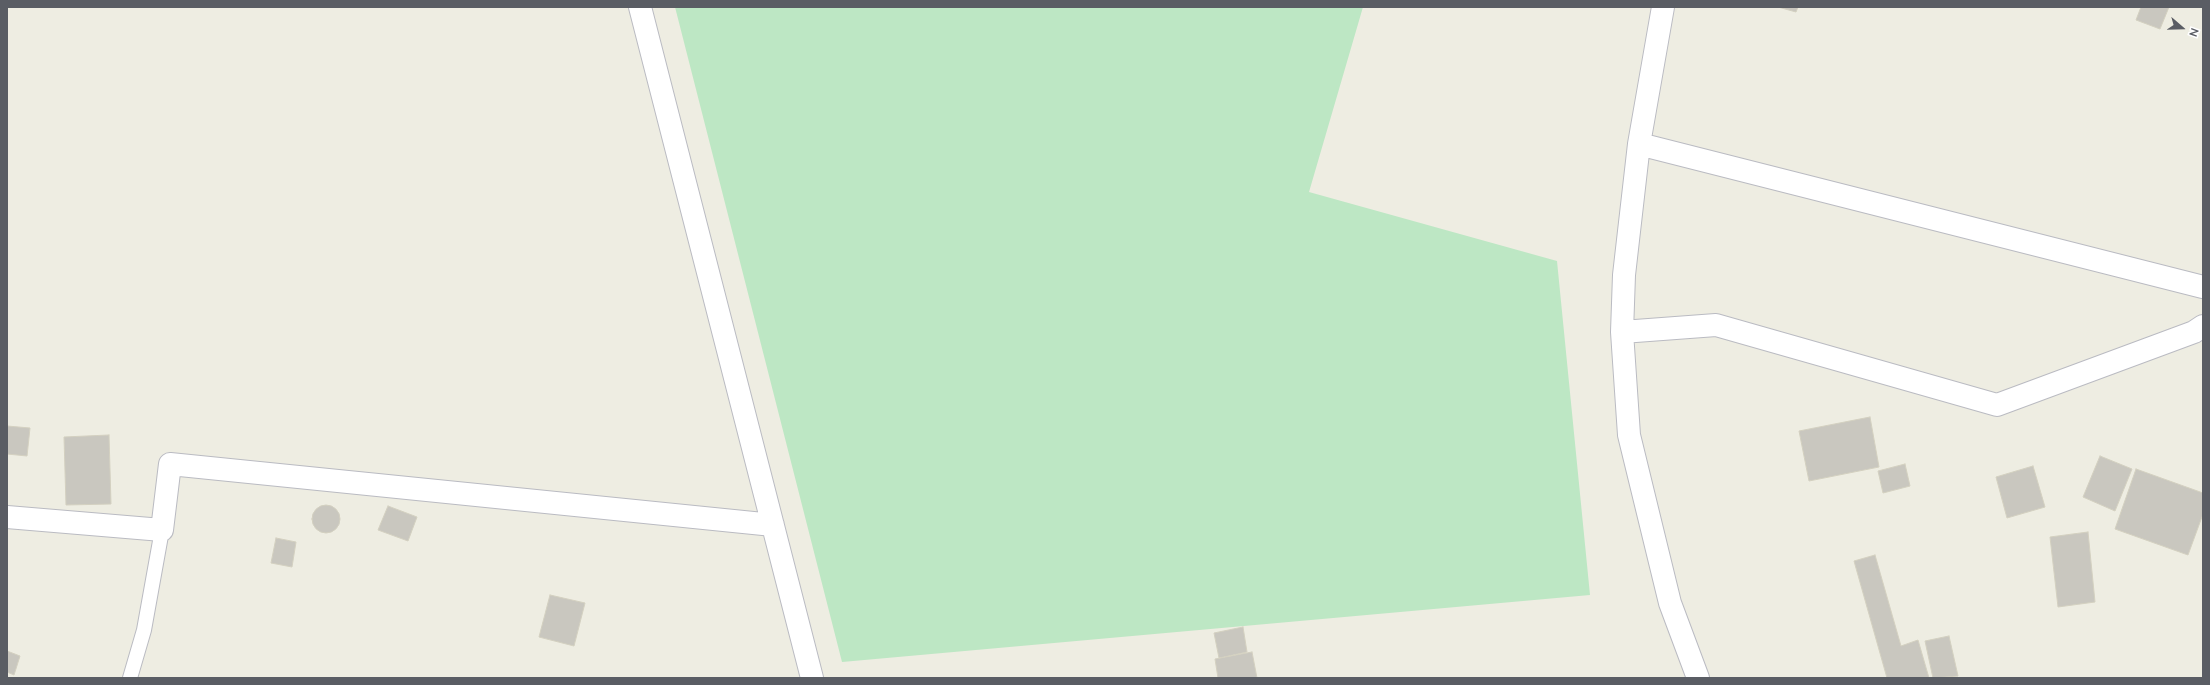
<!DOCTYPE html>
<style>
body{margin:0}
#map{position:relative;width:2210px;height:685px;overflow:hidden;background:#eeede2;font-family:"Nunito Sans",sans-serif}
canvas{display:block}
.frame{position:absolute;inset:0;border:8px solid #5a5d64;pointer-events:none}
.north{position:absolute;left:2162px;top:8px;width:40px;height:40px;-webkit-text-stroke:3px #fff;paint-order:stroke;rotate:110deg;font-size:11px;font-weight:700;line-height:16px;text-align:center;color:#5a5d64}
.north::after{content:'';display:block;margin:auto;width:14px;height:18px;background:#5a5d64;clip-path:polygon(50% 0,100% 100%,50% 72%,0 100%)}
</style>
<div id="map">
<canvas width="2210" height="685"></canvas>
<div class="frame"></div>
<div class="north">N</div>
</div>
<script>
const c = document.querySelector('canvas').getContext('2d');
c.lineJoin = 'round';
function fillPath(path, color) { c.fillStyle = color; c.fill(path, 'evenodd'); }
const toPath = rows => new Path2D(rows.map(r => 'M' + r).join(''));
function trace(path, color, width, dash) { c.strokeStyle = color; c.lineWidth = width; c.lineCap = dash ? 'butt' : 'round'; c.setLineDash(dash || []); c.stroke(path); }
fillPath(toPath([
 [675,7,1363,7,1309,192,1557,261,1590,595,842,662]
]), '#bde7c4');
const building = toPath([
 [1778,7,1798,7,1796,12,1778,7],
 [2141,7,2169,7,2160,29,2136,20,2141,7],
 [1870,417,1879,467,1809,481,1799,431,1870,417],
 [7,426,30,428,27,456,7,454,7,426],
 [109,435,111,504,66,505,64,437,109,435],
 [2100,456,2132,469,2115,511,2083,497,2100,456],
 [1905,464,1910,486,1883,493,1878,471,1905,464],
 [2033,466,2045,507,2007,518,1996,477,2033,466],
 [2136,469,2203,493,2203,514,2188,555,2115,529,2136,469],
 '312 519a14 14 0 1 1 28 0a14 14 0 1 1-28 0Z',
 [388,506,417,517,408,541,378,530,388,506],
 [2088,532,2095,602,2058,607,2050,537,2088,532],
 [276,538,296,542,292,567,271,563,276,538],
 [1875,555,1901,646,1918,640,1929,678,1887,678,1854,561,1875,555],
 [550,595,585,603,574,646,539,637,550,595],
 [1243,627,1247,652,1219,658,1214,633,1243,627],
 [1949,636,1958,676,1933,678,1925,641,1949,636],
 [7,651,20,656,14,675,7,672,7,651],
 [1252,652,1257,678,1218,678,1215,659,1252,652]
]);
fillPath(building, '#c9c7bf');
trace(building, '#d3d0c0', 1);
const service = toPath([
 [130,678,144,630,162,530]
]);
const minor = toPath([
 [640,7,812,678],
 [1639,144,2203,287],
 [1622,332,1624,275,1639,144,1663,7],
 [7,517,162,530,170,464,773,525],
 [1698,678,1670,603,1629,435,1622,332,1716,325,1997,405,2194,332,2203,326]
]);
trace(service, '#babbc2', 16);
trace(minor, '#babbc2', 24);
trace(service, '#fff', 14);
trace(minor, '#fff', 22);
</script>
